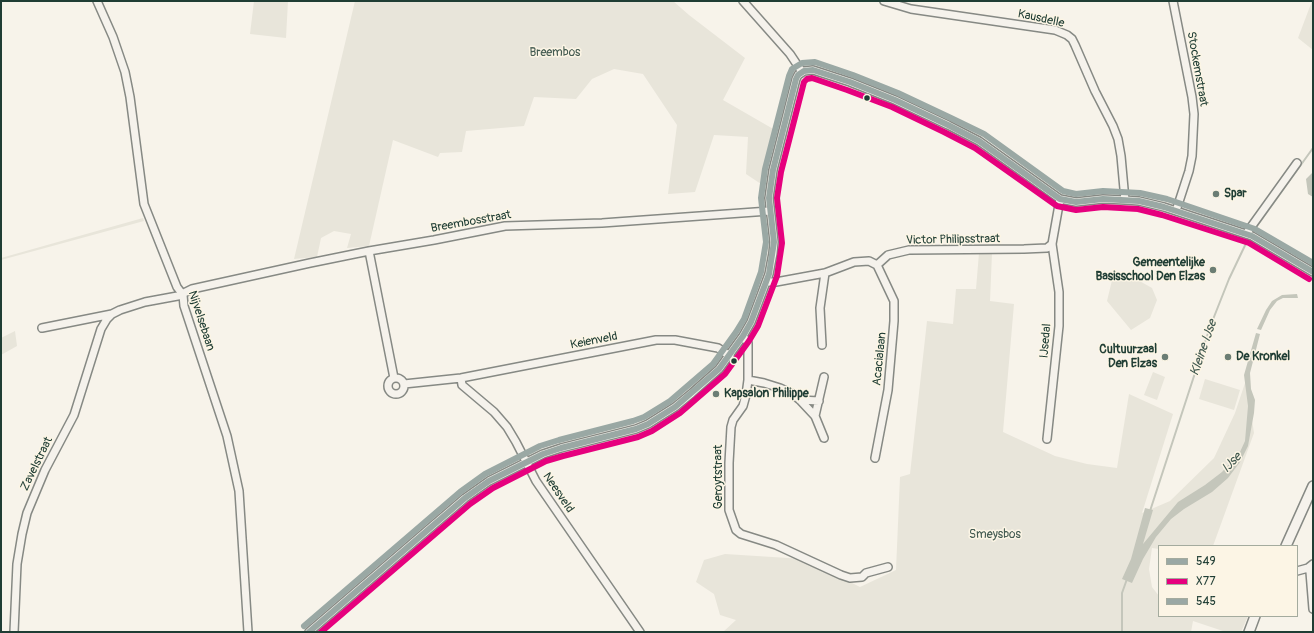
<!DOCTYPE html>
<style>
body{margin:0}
#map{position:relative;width:1314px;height:633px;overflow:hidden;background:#f7f3ea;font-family:Pangolin,sans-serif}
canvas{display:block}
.frame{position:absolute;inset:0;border:2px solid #1f3d34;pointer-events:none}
.legend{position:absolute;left:1158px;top:545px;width:140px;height:72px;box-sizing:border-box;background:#fcf5e5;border:1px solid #a4ab9e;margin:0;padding:5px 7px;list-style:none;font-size:12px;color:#1f3d34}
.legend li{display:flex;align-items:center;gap:8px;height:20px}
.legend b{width:20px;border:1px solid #a4ab9e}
</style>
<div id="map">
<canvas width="1314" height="633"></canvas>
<div class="frame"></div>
<ul class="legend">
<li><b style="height:5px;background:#9aa8a4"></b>549</li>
<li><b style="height:5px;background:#e6007e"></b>X77</li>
<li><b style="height:5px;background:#9aa8a4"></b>545</li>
</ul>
</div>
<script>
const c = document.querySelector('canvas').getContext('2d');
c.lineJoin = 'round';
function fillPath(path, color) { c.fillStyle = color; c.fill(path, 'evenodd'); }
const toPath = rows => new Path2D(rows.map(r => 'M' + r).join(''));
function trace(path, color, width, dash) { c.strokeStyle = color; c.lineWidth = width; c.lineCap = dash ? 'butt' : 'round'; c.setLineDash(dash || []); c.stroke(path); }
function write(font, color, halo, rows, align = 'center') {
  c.font = font + ' Pangolin,sans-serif'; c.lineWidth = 3; c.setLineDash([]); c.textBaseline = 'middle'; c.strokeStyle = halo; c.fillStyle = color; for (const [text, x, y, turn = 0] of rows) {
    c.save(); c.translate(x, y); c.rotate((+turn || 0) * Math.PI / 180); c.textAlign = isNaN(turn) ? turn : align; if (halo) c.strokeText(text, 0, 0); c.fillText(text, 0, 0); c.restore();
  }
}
fillPath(toPath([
 [254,1,288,1,286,38,250,34],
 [355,1,673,1,689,15,745,58,723,100,775,130,764,186,746,174,748,137,714,135,695,192,668,194,677,125,643,74,614,69,592,79,576,99,534,97,524,126,466,131,462,152,440,153,438,157,393,140,369,246,347,248,351,234,334,231,321,238,317,257,294,259],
 [1312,1,1313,1,1313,50,1298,38],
 [143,218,144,221,1,260,1,258],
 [979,253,992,253,990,301,1014,304,1003,432,1055,456,1087,464,1117,468,1129,394,1173,414,1142,513,1170,501,1214,458,1235,413,1246,380,1254,433,1213,546,1159,546,1159,549,1152,548,1149,569,1152,587,1159,596,1159,616,1248,616,1241,632,1226,632,1193,621,1191,632,723,632,736,620,720,615,714,594,696,582,704,560,725,554,804,559,860,587,896,570,900,477,910,474,927,321,953,324,956,289,976,289],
 [1114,272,1136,279,1152,288,1157,300,1150,318,1131,330,1107,301],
 [15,331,17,346,1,355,1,338],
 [1153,372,1165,377,1157,400,1144,395],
 [1205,379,1240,390,1234,410,1199,399]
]), '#e8e5da');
fillPath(toPath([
 [1313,172,1313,197,1308,194,1306,179],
 [1297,294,1298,298,1283,298,1277,301,1270,310,1261,330,1257,329,1266,310,1272,301,1282,295],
 [1256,333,1260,334,1250,373,1251,389,1255,400,1254,413,1248,446,1240,462,1228,478,1212,492,1184,509,1171,519,1156,537,1143,559,1132,583,1122,579,1131,559,1145,508,1153,510,1143,544,1178,502,1205,485,1222,472,1240,452,1245,441,1248,406,1244,375]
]), '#c4c6bb');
trace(toPath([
 [1252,233,1313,148],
 [1150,511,1210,327,1229,279,1249,237],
 [1122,632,1122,593,1127,579]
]), '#c4c6bb', 2);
const minor = toPath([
 [97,1,113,37,125,72,130,97,144,204,177,287,183,295,184,306,227,436,239,491,248,632],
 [743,1,790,54,802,72],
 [884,1,911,9,1055,30,1067,35,1072,39,1075,45,1095,91,1113,126,1118,139,1121,156,1125,200],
 [1173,1,1192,97,1194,114,1192,156,1189,171,1176,211],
 [1246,234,1297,163],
 [369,251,394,378],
 [877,265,888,255,909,250,1024,249,1047,248,1052,244],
 [766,282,776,282,825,273,854,262,869,261,877,265],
 [183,295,184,293,192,289,310,263,369,251,434,240,505,226,602,223,769,211],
 [42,328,112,314],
 [743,336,748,343,748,380,746,395,743,406,733,420,731,427,729,463,729,510,736,530,741,534,776,545,841,575,850,578,862,577,866,573,888,567],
 [822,345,820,308,825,273],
 '388 386a8 8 0 1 1 16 0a8 8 0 1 1-16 0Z',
 [461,378,462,385,494,412,507,427,516,442,536,481,640,632],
 [748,380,764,383,780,388,791,393,800,400,815,416,824,438],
 [404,384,461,378,656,340,675,340,718,348,730,356],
 [800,400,819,401],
 [815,416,824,377],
 [1047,439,1059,326,1059,292,1052,244,1060,199],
 [875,458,888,390,894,321,894,301,877,265],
 [1308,568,1310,572,1313,609],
 [1297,571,1308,568,1313,564],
 [14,632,17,564,22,534,27,513,45,470,74,415,101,329,107,319,112,314,120,310,145,302,183,295],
 [309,632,465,498,489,481,543,454,561,448,636,429,648,424,675,407,692,393,719,369,743,336,751,322,769,274,773,253,774,242,769,198,773,170,796,79,798,75,804,71,813,70,850,82,895,100,948,125,979,141,1060,199,1076,202,1103,199,1125,200,1139,201,1164,207,1252,236,1313,272]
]);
const major = toPath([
 [1286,546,1313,486],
 [1249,632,1255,616]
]);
trace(minor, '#868984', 10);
trace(major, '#868984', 12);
trace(minor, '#f5f2ec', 7);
trace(major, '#f5f2ec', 9);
trace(toPath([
 [309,632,465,498,489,481,543,454,561,448,636,429,648,424,675,407,719,369,743,336,751,322,769,274,774,242,769,198,773,170,796,79,798,75,804,71,813,70,850,82,895,100,948,125,979,141,1060,199,1076,202,1103,199,1139,201,1164,207,1252,236,1313,272]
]), '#9aa8a4', 6);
trace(toPath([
 [321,632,470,504,493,488,546,461,563,456,638,437,652,431,680,413,725,374,749,341,758,326,777,276,782,243,777,198,781,172,804,82,807,79,812,78,847,90,892,107,944,132,975,148,1057,206,1076,210,1103,207,1138,209,1162,215,1249,243,1309,279]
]), '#e6007e', 6);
trace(toPath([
 [304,626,460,492,485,474,540,446,559,440,633,421,644,417,670,401,713,364,736,332,744,319,761,272,766,242,761,198,765,169,789,76,792,69,802,63,815,62,853,75,898,93,951,118,984,134,1063,191,1076,194,1103,191,1140,193,1167,199,1255,229,1313,263]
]), '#9aa8a4', 6);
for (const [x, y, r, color] of [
 [867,98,3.5,"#1f3d34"],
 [1216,194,4,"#6b7d74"],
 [1213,270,4,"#6b7d74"],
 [1165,357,4,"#6b7d74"],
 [1228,357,4,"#6b7d74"],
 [734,361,3.5,"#1f3d34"],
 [716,394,4,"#6b7d74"]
]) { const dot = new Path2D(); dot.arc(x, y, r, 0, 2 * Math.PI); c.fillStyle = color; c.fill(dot); trace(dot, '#fcf5e5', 1.5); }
write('12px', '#1f3d34', '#fcf5e5', [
 ["Kausdelle",1041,19,12],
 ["Stockemstraat",1197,69,80],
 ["Breembosstraat",471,222,-10],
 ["Victor Philipsstraat",953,240,-1],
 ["Nijvelsebaan",201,321,72],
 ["Keienveld",594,341,-11],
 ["IJsedal",1046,341,-85],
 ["Acacialaan",880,359,-84],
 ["Zavelstraat",37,464,-64],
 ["Geroytstraat",719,477,-90],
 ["Neesveld",558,493,56]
]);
write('12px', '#455c52', '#fcf5e5', [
 ["Breembos",555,53],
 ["Smeysbos",995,535]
]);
write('bold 12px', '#1f3d34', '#fcf5e5', [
 ["Spar",1224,194],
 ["Gemeentelijke",1205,263,"right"],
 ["Basisschool Den Elzas",1205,277,"right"],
 ["Cultuurzaal",1157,350,"right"],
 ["Den Elzas",1157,364,"right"],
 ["De Kronkel",1236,357],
 ["Kapsalon Philippe",724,394]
], 'left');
write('italic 13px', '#435a51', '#fcf5e5', [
 ["Kleine IJse",1204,348,-71],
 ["IJse",1232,463,-46]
]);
</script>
